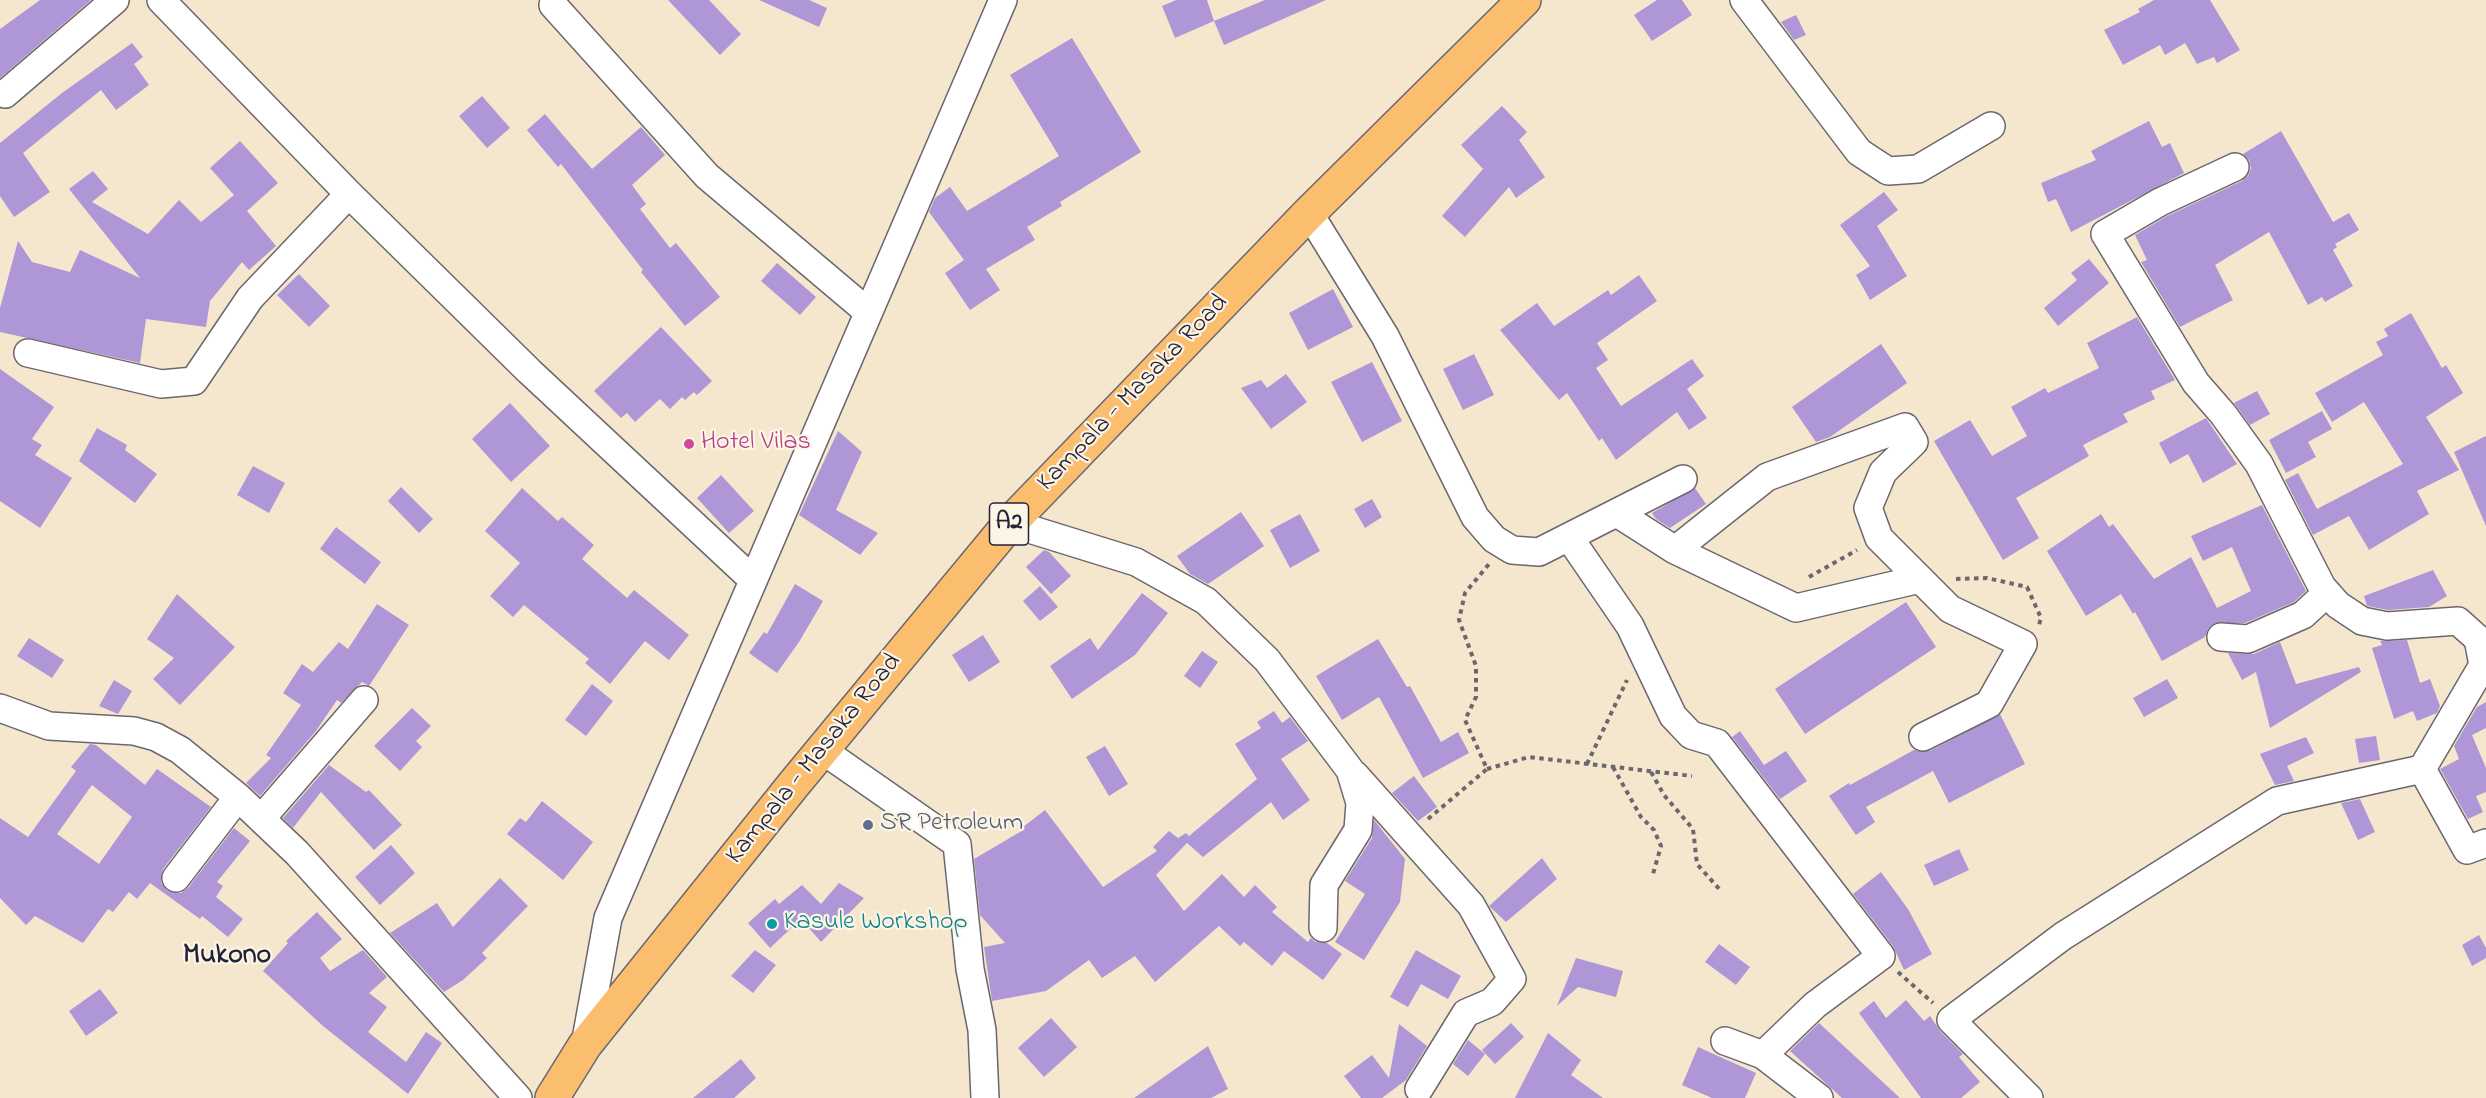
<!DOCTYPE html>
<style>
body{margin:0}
canvas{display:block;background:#f5e7cd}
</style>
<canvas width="2486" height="1098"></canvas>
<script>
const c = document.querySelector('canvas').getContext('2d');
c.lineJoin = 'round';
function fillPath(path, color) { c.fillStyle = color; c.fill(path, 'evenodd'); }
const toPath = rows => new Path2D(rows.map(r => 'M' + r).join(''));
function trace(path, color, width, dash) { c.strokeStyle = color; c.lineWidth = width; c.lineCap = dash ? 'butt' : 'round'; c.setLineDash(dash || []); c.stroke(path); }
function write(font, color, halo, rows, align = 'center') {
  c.font = font + ' "Indie Flower",sans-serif'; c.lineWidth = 4.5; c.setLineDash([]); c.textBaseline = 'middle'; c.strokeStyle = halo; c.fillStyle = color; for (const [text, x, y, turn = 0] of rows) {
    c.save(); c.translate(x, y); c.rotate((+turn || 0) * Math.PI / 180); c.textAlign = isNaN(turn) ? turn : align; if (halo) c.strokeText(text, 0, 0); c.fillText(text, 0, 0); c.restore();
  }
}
fillPath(toPath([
 [40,0,91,0,0,78,0,29],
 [668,0,709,0,741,34,720,55],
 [759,0,809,0,827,8,819,27],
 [1176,0,1207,0,1214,21,1175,38,1162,6],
 [1265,0,1326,0,1224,45,1214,21],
 [1657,0,1682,0,1692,15,1652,41,1634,15],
 [2154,0,2210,0,2240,50,2217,63,2214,57,2197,64,2185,43,2165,55,2160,45,2123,65,2104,30,2140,12,2138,9],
 [1796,15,1806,35,1794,40,1781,22],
 [1072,38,1141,152,1060,202,1062,206,1027,227,1035,240,986,269,1000,290,970,310,945,273,964,260,929,212,935,198,950,187,967,211,1059,156,1010,75],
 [132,43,143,57,134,64,149,85,116,110,101,90,23,153,50,192,14,217,0,196,0,143,62,93],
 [482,96,510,128,487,148,459,116],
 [1502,106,1527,132,1519,140,1545,177,1516,198,1509,187,1465,237,1442,216,1483,169,1461,145],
 [545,114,592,169,641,127,665,155,632,185,646,204,640,209,670,248,676,243,720,297,685,326,641,272,643,270,561,164,558,167,527,130],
 [2149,121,2162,147,2170,143,2184,173,2071,232,2056,199,2048,202,2041,183,2096,160,2091,151],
 [2281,131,2333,222,2349,213,2359,230,2335,244,2337,247,2333,250,2353,286,2325,302,2322,297,2308,305,2269,232,2215,265,2233,300,2180,327,2141,262,2147,260,2135,235,2167,216,2242,181,2248,176,2251,168,2249,160,2243,154],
 [240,141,278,183,247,211,276,246,249,270,242,262,210,301,206,327,146,319,140,363,0,332,0,308,18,241,32,262,70,272,80,250,140,278,69,189,93,171,108,189,92,202,148,234,179,200,201,222,234,195,210,168],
 [1884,192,1898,210,1877,226,1907,276,1870,300,1856,275,1870,266,1840,225],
 [2089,259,2109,283,2058,326,2044,308,2077,280,2071,273],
 [777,263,816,297,800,315,761,281],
 [299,274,330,306,309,327,277,295],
 [1639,275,1657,301,1597,343,1608,360,1596,368,1621,406,1692,359,1704,376,1687,389,1707,418,1689,430,1677,412,1616,460,1602,438,1599,441,1567,393,1559,400,1500,330,1537,303,1554,326,1608,290,1611,295],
 [1333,289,1353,327,1308,350,1289,313],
 [2411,313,2442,368,2446,365,2463,393,2426,417,2459,470,2417,491,2429,514,2369,550,2349,516,2313,535,2285,480,2298,473,2317,509,2403,464,2364,402,2332,422,2315,393,2383,355,2376,342,2388,336,2384,329],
 [2137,317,2175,380,2151,391,2155,399,2123,414,2128,422,2083,445,2089,456,2016,498,2039,538,2003,560,1934,441,1970,420,1992,456,2027,436,2011,407,2045,388,2048,393,2099,368,2087,343],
 [661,327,712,381,697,395,694,392,685,400,682,397,670,409,660,399,635,422,627,413,621,418,594,391],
 [1881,344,1907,383,1830,437,1816,442,1792,407],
 [1474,354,1494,395,1463,410,1443,369],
 [1372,362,1402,421,1362,442,1331,382],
 [0,369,54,407,32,439,42,445,35,455,72,478,40,528,0,501],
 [1286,374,1307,402,1271,429,1241,388,1261,380,1267,388],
 [2257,391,2270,414,2250,425,2234,403],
 [510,403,550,446,511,482,472,439],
 [2322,411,2332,429,2308,442,2316,457,2286,473,2269,440],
 [2206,418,2237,464,2203,483,2188,454,2170,464,2159,443],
 [97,428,127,445,125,450,157,474,135,503,79,461],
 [838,431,862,452,836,510,878,533,860,555,799,515],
 [2486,436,2486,526,2454,452],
 [253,466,285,483,269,513,237,495],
 [721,475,754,511,729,533,697,498],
 [401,487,433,519,419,533,388,501],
 [522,488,558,521,562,517,594,545,582,559,627,598,634,590,689,635,669,660,645,641,610,684,585,663,589,659,524,605,513,617,490,596,520,563,485,531],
 [1695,488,1706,504,1670,528,1656,519,1652,513],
 [1372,499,1382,517,1365,528,1354,509],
 [2262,505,2306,591,2294,602,2245,623,2215,623,2208,629,2205,637,2162,661,2135,612,2133,614,2121,594,2086,616,2047,551,2101,514,2109,527,2113,524,2154,579,2191,557,2217,608,2251,591,2232,547,2203,561,2191,536],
 [1241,512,1264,546,1208,584,1190,574,1177,556],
 [1300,514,1320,551,1290,568,1270,530],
 [336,527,381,562,365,584,320,549],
 [1044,550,1049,552,1071,576,1051,594,1026,567],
 [2433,570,2447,596,2429,607,2388,610,2367,606,2364,596],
 [795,584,823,601,799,642,777,673,749,653,764,632,767,634],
 [1040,586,1058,607,1040,621,1023,601],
 [1142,593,1168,613,1135,655,1072,699,1050,666,1090,638,1098,650],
 [177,594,235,647,180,705,153,679,174,658,147,639],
 [1906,602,1936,647,1805,734,1775,689],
 [377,604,409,625,369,686,362,682,341,703,337,700,316,731,260,796,246,783,271,758,266,755,301,705,283,693,302,664,313,672,339,642,348,649],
 [983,635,1000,662,969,682,952,655],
 [29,638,64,660,52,678,17,656],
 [1378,639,1407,687,1410,686,1441,742,1458,732,1469,753,1423,778,1379,697,1342,720,1316,676],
 [2407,640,2420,683,2430,679,2440,706,2437,713,2417,721,2413,711,2394,719,2372,648,2382,645,2380,641],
 [2280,642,2296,684,2359,667,2361,672,2270,728,2256,672,2242,680,2228,653,2254,654],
 [1202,651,1218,662,1200,688,1184,676],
 [2167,679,2178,698,2144,717,2133,698],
 [114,680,132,691,118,714,99,706],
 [592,684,613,701,586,736,565,720],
 [2486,702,2486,728,2472,735,2486,768,2486,792,2476,796,2483,812,2468,819,2440,769,2459,759,2454,746,2477,707],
 [412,708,431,726,416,741,422,747,400,771,374,746],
 [1274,711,1282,723,1290,717,1308,741,1281,759,1310,800,1283,820,1271,802,1203,857,1187,843,1156,875,1184,911,1222,874,1244,897,1255,885,1277,907,1272,912,1308,942,1311,938,1315,942,1327,943,1342,954,1323,980,1284,951,1272,966,1244,942,1240,946,1219,926,1155,982,1135,956,1102,978,1089,960,1046,991,992,1001,984,947,1005,943,980,915,974,859,1025,829,1023,827,1045,810,1103,887,1157,851,1153,847,1169,831,1178,838,1186,833,1189,836,1257,779,1235,744,1261,728,1257,722],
 [2000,714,2025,764,1949,803,1933,771,1866,807,1875,822,1856,835,1829,796,1849,783,1850,785,1914,750,1930,751],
 [1740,731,1764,765,1786,751,1807,781,1780,799,1732,737],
 [2376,736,2380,760,2359,763,2355,739],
 [2306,737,2314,753,2287,766,2294,781,2275,785,2260,754],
 [90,744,96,745,145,785,157,769,211,807,163,869,161,883,167,891,181,893,188,888,234,828,250,841,217,882,223,886,216,897,243,919,228,937,202,916,200,919,150,883,137,899,129,892,113,912,108,909,83,943,35,916,26,925,0,898,0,818,28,837,76,771,71,767],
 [92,785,132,817,99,864,57,834],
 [1105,746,1128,784,1109,796,1086,757],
 [329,765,366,792,369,790,402,825,374,850,321,792,293,828,283,818],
 [1414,776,1437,807,1418,821,1392,793],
 [2360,799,2375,832,2358,840,2341,803],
 [542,801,593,842,563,880,507,834,520,818,526,822],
 [1374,820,1405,859,1400,902,1364,960,1335,942,1365,894,1345,881,1372,838],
 [391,845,415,873,380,905,355,877],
 [1959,849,1969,870,1934,886,1924,865],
 [1542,858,1557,879,1506,922,1489,906],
 [1881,872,1908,909,1932,954,1904,970,1893,946,1853,894],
 [500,878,528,906,482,953,487,958,463,980,444,992,390,933,437,903,453,927],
 [839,883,864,898,821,942,801,919,770,948,748,923,775,899,779,904,802,885,821,904],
 [317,912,342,939,320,958,330,971,363,950,387,977,369,993,387,1007,368,1032,406,1062,426,1032,442,1043,408,1094,323,1026,263,971,288,943,286,941],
 [2479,935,2486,948,2486,958,2472,966,2462,945],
 [1719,944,1750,967,1736,985,1705,962],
 [755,950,776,965,753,993,731,976],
 [1416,950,1461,976,1448,999,1421,984,1408,1007,1390,997],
 [1576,958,1623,971,1616,997,1578,987,1557,1006],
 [100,989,118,1013,86,1036,69,1011],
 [1906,1000,1924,1021,1930,1016,1940,1031,1963,1054,1959,1057,1980,1082,1961,1098,1921,1098,1859,1013,1874,1001,1886,1018],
 [1051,1018,1077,1047,1044,1077,1018,1048],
 [1511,1023,1524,1037,1495,1064,1482,1050],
 [1819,1023,1900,1098,1842,1098,1790,1051],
 [1399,1024,1427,1046,1406,1080,1382,1098,1361,1098,1344,1076,1372,1055,1389,1078],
 [1548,1033,1581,1060,1571,1075,1603,1098,1515,1098],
 [1468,1040,1485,1054,1468,1076,1453,1064],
 [1208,1046,1228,1089,1211,1098,1134,1098],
 [1698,1047,1756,1073,1745,1098,1712,1098,1682,1085],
 [741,1059,756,1078,734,1098,693,1098]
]), '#af97d7');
const minor = toPath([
 [161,0,349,194,529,371,752,579],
 [1744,0,1859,152,1888,171,1918,169,1991,126],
 [553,5,707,176,868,312],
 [5,94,115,0],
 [2235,167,2160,202,2105,234,2196,383,2223,414,2259,464,2322,587,2338,605,2362,621,2387,626,2458,621,2478,639,2483,665,2422,769,2467,850,2486,843],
 [1309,213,1385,336,1475,517,1494,539,1512,550,1539,552,1683,479],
 [28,353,161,384,194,381,250,298,349,194],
 [1617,513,1675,550,1767,477,1905,427,1914,442,1883,472,1868,508,1879,538,1950,609,2023,644,1989,704,1923,737],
 [1010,523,1136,562,1206,601,1267,660,1350,770,1360,803,1358,830,1324,885,1323,928],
 [1569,537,1630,626,1673,716,1691,735,1717,743,1881,956,1815,1005,1763,1055],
 [1675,550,1796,608,1920,579],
 [2221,637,2248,639,2303,615,2327,593],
 [0,708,49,726,134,731,156,737,180,750,238,797,297,853,518,1098],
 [822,750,957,844,970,969,982,1030,985,1098],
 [1355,775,1471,905,1512,979,1492,1002,1466,1013,1419,1089],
 [261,819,364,700],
 [176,878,238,797],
 [1725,1041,1763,1055,1819,1098],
 [585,1045,608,918,1003,0],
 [2029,1098,1951,1020,2063,936,2277,801,2422,769]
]);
const major = toPath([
 [552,1098,585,1045,794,784,1010,523,1309,213,1524,0]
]);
trace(minor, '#6c676e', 30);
trace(major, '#6c676e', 36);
trace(toPath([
 [1809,577,1857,550],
 [1956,579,1987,578,2027,587,2041,618,2039,625],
 [1587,764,1627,680],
 [1613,767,1641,817,1654,830,1661,846,1653,874],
 [1487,769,1529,757,1692,776],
 [1651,772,1664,795,1693,829,1697,864,1721,891],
 [1428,819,1487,769,1465,720,1476,697,1476,666,1459,620,1465,593,1489,564],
 [1898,972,1933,1003]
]), '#6c676e', 4, [4.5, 4.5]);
trace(minor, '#fff', 27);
trace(major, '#fbbe6e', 33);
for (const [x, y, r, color] of [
 [689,444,6,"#d1479c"],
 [868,825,6,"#5c6f8a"],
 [772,924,6,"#0f9aa8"]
]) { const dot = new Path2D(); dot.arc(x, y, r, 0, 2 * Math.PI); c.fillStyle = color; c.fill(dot); trace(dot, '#fcf5e5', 2); }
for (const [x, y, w] of [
 [1009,524,39]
]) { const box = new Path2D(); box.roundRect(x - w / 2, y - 21, w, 42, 4.5); c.fillStyle = '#fcf5e5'; c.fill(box); trace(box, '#22223b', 1.5); }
write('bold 24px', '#22223b', null, [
 ["A2",1009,524]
]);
write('26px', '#22223b', '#fcf5e5', [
 ["Kampala - Masaka Road",1134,394,-46],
 ["Kampala - Masaka Road",815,760,-51]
]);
write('26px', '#b23c85', '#fcf5e5', [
 ["Hotel Vilas",701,444]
], 'left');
write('26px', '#4e5e75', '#fcf5e5', [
 ["SR Petroleum",880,825]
], 'left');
write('26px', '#0d838f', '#fcf5e5', [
 ["Kasule Workshop",784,924]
], 'left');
write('bold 28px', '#22223b', '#fcf5e5', [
 ["Mukono",227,957]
]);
</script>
